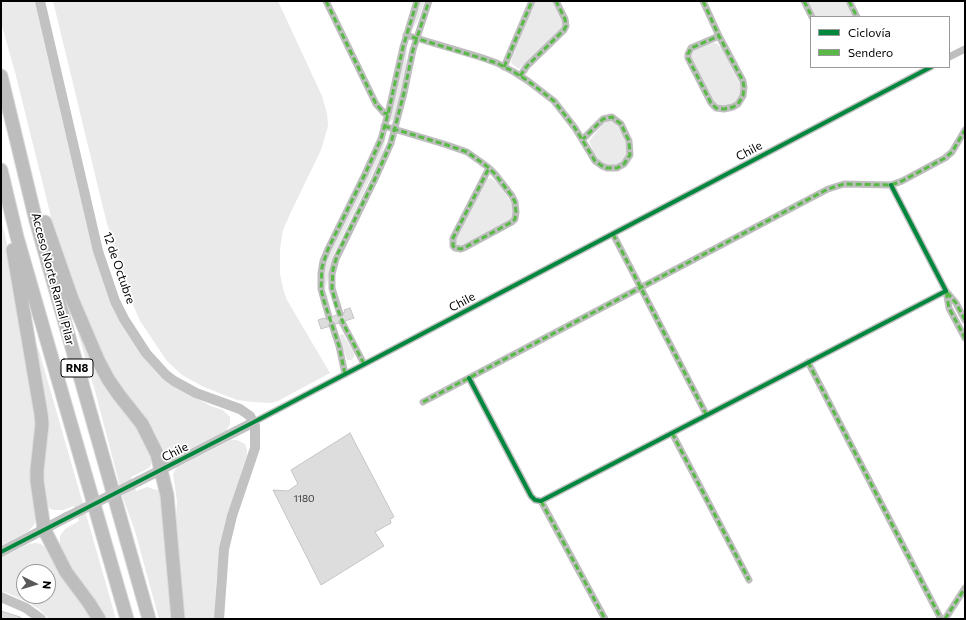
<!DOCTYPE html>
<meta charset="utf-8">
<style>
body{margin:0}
#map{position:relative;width:966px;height:620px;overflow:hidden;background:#fff;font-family:Commissioner,sans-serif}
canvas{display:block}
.frame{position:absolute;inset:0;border:2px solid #000;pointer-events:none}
.legend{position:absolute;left:810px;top:16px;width:140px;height:52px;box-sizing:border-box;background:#fff;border:1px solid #999;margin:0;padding:5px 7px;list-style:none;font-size:12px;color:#000}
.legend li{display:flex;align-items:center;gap:8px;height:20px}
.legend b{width:20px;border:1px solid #999}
.north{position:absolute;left:16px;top:564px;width:40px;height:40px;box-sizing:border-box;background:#fff;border:1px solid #999;border-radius:50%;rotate:95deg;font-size:11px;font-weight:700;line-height:16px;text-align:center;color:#000}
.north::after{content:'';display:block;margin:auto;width:14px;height:18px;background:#595959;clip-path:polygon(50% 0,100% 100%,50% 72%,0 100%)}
</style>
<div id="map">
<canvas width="966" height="620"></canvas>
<div class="frame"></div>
<ul class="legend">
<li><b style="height:5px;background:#00873e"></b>Ciclovía</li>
<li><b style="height:5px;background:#58b947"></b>Sendero</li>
</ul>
<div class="north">N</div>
</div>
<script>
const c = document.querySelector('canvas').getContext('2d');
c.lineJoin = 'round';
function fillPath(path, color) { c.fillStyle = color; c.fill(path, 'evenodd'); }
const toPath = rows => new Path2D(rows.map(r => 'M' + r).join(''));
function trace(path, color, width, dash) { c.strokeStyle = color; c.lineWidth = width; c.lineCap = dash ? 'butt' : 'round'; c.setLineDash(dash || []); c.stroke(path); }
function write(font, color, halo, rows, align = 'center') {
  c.font = font + ' Commissioner,sans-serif'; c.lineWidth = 3.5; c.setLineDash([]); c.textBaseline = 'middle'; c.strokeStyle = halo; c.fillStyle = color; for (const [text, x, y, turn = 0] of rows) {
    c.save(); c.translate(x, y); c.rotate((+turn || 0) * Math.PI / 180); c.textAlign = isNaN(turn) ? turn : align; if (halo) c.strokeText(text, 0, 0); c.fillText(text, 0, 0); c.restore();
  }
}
fillPath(toPath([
 [1,1,36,1,113,303,181,390,211,406,223,410,230,417,230,424,226,431,179,454,174,455,168,454,164,451,151,427,134,407,106,364,62,259,50,213,15,72,1,23],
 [53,1,278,1,322,96,327,113,328,126,321,150,290,214,283,230,280,249,280,274,284,292,287,300,330,373,278,401,271,403,253,402,237,400,204,387,182,375,167,361,140,321,130,298,121,271,106,220],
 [420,1,425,1,418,20,412,30],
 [535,1,553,1,562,20,563,26,561,30,519,69,512,64,511,61],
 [807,1,845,1,854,17,815,17],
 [713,43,716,43,721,47,741,86,740,97,732,105,719,106,713,102,691,58,692,53,694,50],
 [407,46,406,66,399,100,394,119,389,122,405,50],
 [610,120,616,124,622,134,627,146,627,153,624,159,618,165,609,165,600,162,593,151,589,141,604,123],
 [386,138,382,154,333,256,329,276,325,289,324,279,326,260,345,221,369,174,383,140],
 [491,178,498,184,511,202,514,209,513,216,510,219,462,245,458,245,456,243,456,239,484,183,487,179],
 [1,219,15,277,38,415,32,478,33,499,36,519,34,525,27,532,1,546],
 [69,302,152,455,151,465,149,468,131,477,136,491,147,487,157,490,161,492,174,619,159,619,135,531,123,498,95,391],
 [343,334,354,353,354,357,351,360,347,360,344,351,340,335],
 [34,341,36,343,40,354,116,619,102,619,73,575,65,558,60,545,60,536,65,529,79,521,74,506,63,510,53,510,49,508,44,495],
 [231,440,237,440,245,444,247,450,247,455,224,527,216,582,215,619,182,619,175,535,177,501,173,474,175,470,178,467],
 [36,543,41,544,48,550,63,578,93,619,49,619,39,609,27,602,10,594,1,591,1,558,28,544],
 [24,572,48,572,48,596,24,596]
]), '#eaeaea');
const building = toPath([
 [350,308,354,318,321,329,318,320,324,318,324,319,340,314,345,312,344,310,350,308],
 [350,433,394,517,390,519,391,523,375,532,384,546,321,585,273,490,288,491,298,484,291,470,350,433],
 [1,611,20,617,22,619,1,619,1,611]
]);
fillPath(building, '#ddd');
trace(building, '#c5c5c5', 1);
const highway = toPath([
 [1,76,36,221,149,619],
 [1,170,17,237,127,619],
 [45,222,72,299,98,360,108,379,119,395,142,424,157,454,167,495,178,619],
 [13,250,41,414,42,424,37,470,37,481,44,529,66,572,89,603,99,619]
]);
trace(highway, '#dbdbdb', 15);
trace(toPath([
 [326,1,376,104,384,113,388,114],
 [703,1,719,36,743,81,744,87,743,96,738,104,733,107,724,109,716,108,711,103,688,58,688,54,691,48,719,36],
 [804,1,812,17],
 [849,1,857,17],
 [406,35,480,57,497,63,514,72,528,81,554,101,575,128,595,161,602,166,607,168,617,168,624,164,630,155,629,141,621,124,612,117,603,119,583,139],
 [949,57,965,49],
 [504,67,532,1],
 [520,76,527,66,564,30,566,26,565,19,556,1],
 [384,126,447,145,467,152,481,162,489,168,495,174,512,196,515,202,516,212,515,219,512,222,464,248,461,249,455,248,453,246,453,238,489,168],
 [613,234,706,414],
 [340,314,332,288,332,274,336,259,375,179,391,143,404,93,413,50,429,1],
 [329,317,321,289,321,273,323,261,328,249,365,174,381,139,388,114,403,47,417,1],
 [965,320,956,303,946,291,949,308,965,338],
 [342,322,364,364],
 [332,325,339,346,345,374],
 [808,362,941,619],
 [469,378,531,496,535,500,541,501,946,291,891,185],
 [423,402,828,189,844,184,891,185,902,181,945,158,952,152,965,130],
 [254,422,931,67],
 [672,433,749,580],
 [541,501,605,619],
 [945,619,965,588]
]), '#bebebe', 7);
trace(toPath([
 [40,1,98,251,115,301,124,319,146,353,166,375,174,381,196,393,240,409,250,416,255,426,255,448,232,516,224,549,219,619],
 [139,481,254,422],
 [1,552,67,517],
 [1,597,26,608,41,619]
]), '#c2c2c2', 10);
trace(highway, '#bdbdbd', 13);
trace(toPath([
 [67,517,139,481]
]), '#c2c2c2', 10);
trace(toPath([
 [326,1,376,104,384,113,388,114],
 [703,1,719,36,743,81,744,87,743,96,738,104,733,107,724,109,716,108,711,103,688,58,688,54,691,48,719,36],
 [804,1,812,17],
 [849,1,857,17],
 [412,37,497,63,514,72,528,81,554,101,575,128,595,161,602,166,607,168,617,168,624,164,630,155,629,141,621,124,612,117,603,119,583,139],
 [504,67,532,1],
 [520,76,527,66,564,30,566,26,565,19,556,1],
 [384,126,447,145,467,152,481,162,489,168,495,174,512,196,515,202,516,212,515,219,512,222,464,248,461,249,455,248,453,246,453,238,489,168],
 [613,234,706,414],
 [965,320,956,303,946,291,949,308,965,338],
 [808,362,941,619],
 [364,364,344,325,336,305,332,288,333,269,338,253,375,179,391,143,404,93,413,50,429,1],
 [345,374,339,346,323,298,321,289,322,267,328,249,365,174,381,139,388,114,403,47,417,1],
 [423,402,828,189,844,184,891,185,902,181,945,158,952,152,965,130],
 [672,433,749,580],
 [541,501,605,619],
 [945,619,965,588]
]), '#58b947', 3, [6, 3]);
trace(toPath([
 [469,378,531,496,535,500,541,501,946,291,891,185],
 [1,552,254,422,931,67]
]), '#00873e', 4);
write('10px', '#373737', null, [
 ["1180",304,499]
]);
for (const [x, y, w] of [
 [77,368,32]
]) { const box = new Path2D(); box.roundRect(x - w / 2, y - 9, w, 18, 3); c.fillStyle = '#fff'; c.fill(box); trace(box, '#000', 1); }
write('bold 11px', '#000', null, [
 ["RN8",77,368]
]);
write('12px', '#000', '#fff', [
 ["Chile",749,151,-28],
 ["12 de Octubre",119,268,71],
 ["Acceso Norte Ramal Pilar",53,279,75],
 ["Chile",462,302,-28],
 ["Chile",175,452,-27]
]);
</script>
